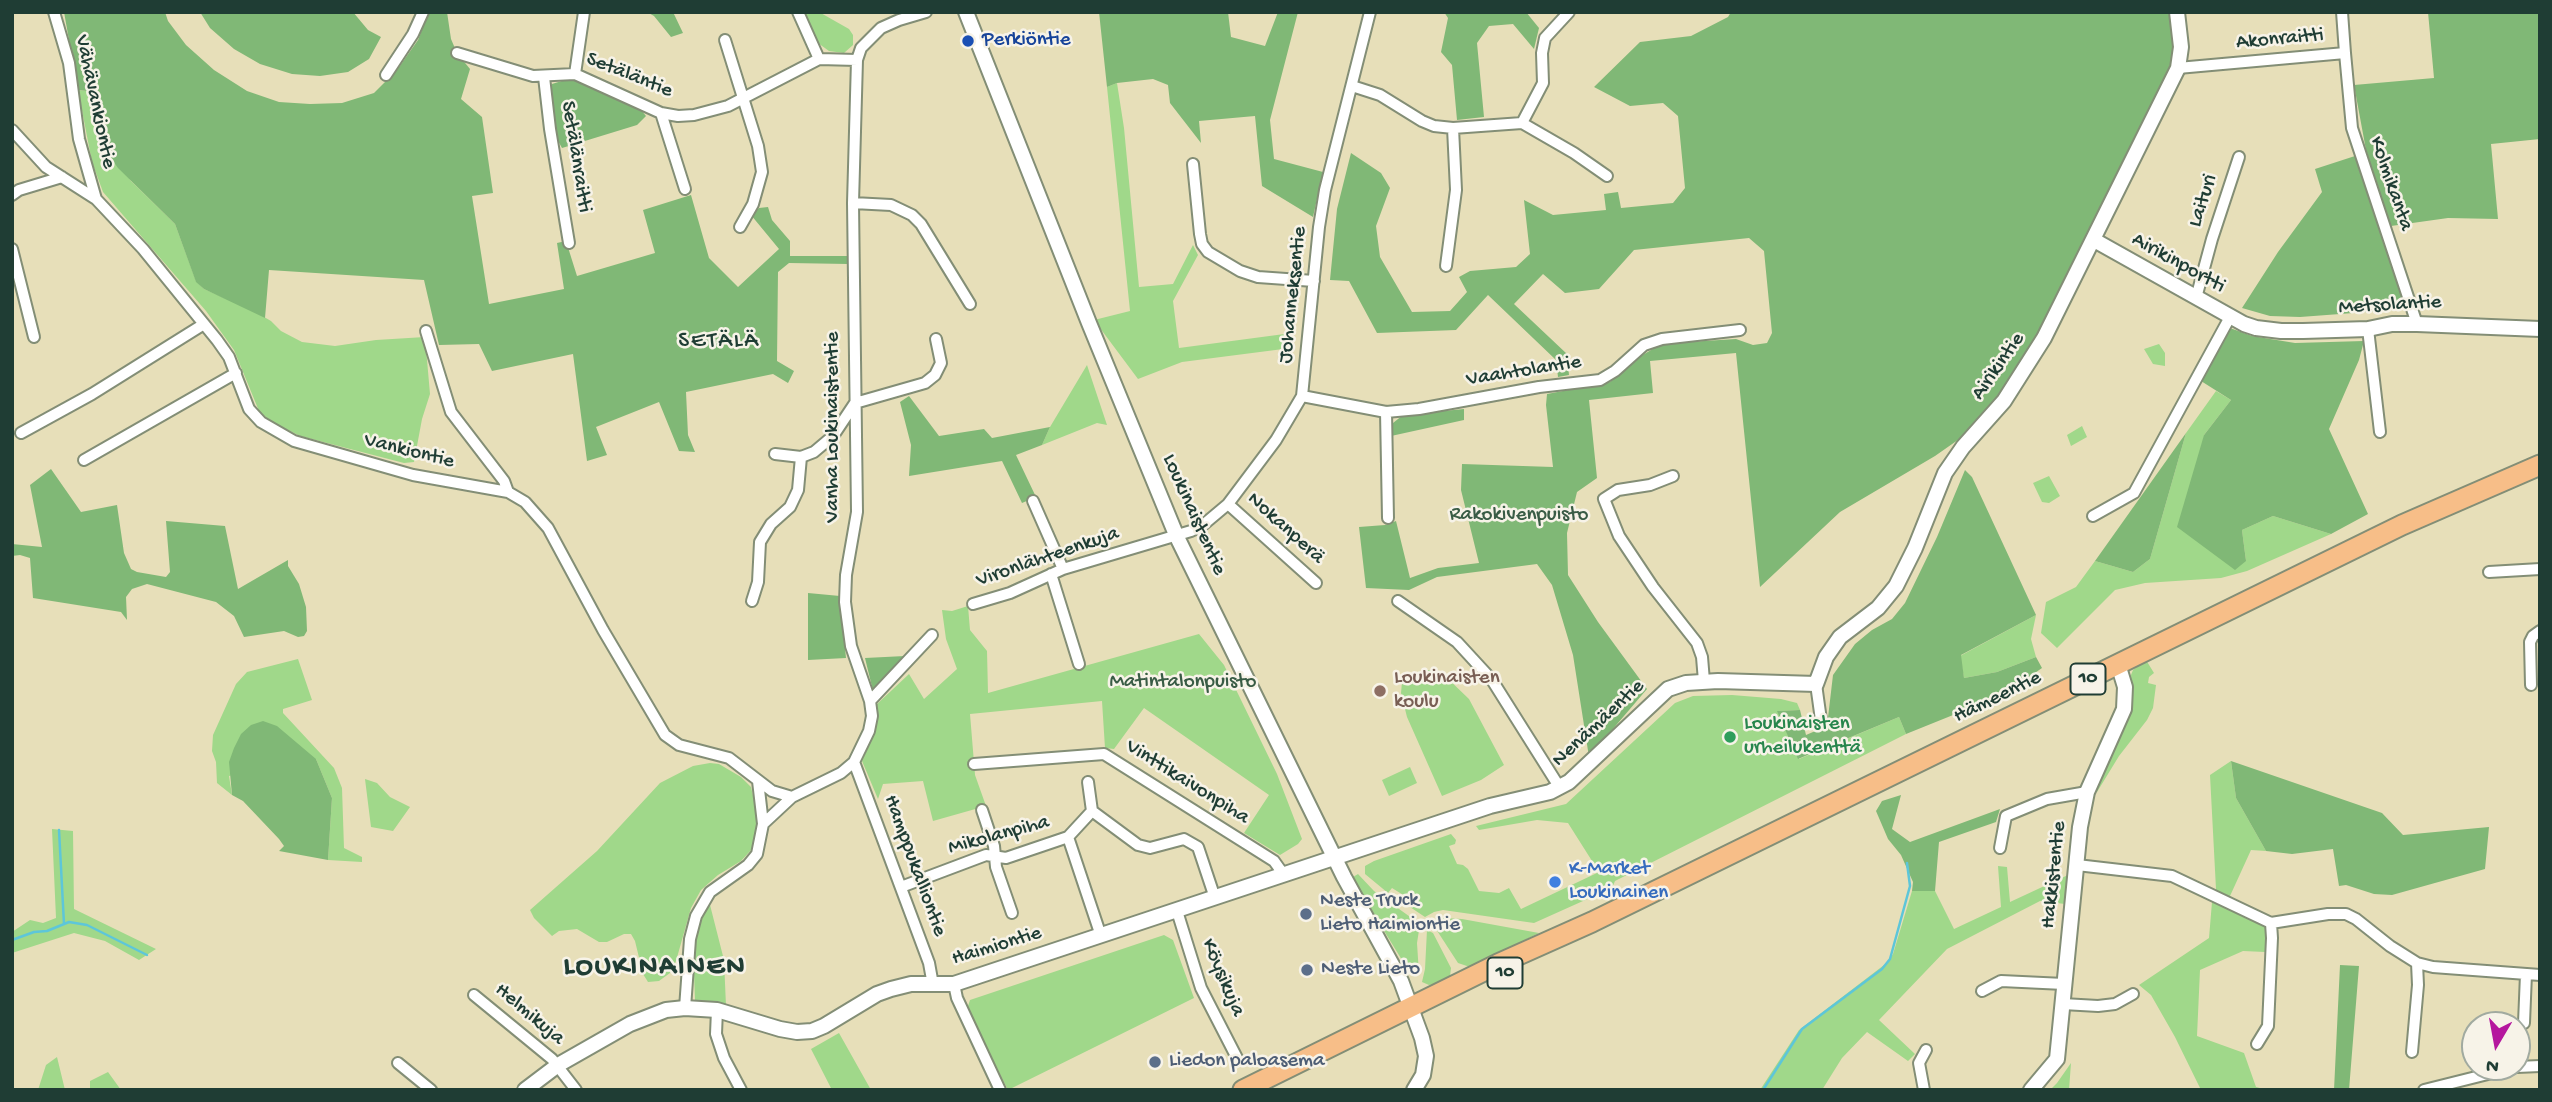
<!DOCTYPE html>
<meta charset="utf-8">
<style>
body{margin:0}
#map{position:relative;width:2552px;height:1102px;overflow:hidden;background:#e7dfb9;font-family:"Gochi Hand",sans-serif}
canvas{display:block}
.frame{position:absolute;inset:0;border:14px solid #1f3d34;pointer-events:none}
.north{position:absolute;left:2461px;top:1011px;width:70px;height:70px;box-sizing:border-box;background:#f7f3e8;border:2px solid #a1aaa0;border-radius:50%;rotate:190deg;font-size:19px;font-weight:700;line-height:28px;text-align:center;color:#1f3d34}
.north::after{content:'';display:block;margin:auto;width:24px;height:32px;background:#b5179e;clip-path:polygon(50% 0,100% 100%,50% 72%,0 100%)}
</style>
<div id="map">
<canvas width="2552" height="1102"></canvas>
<div class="frame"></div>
<div class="north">N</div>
</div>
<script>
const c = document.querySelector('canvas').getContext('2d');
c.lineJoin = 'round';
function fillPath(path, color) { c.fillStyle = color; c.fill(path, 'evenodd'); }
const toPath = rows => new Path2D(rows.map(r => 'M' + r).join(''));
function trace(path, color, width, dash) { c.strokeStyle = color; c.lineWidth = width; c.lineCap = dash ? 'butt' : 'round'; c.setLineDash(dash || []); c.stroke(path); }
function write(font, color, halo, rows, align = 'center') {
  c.font = font + ' "Gochi Hand",sans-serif'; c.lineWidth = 5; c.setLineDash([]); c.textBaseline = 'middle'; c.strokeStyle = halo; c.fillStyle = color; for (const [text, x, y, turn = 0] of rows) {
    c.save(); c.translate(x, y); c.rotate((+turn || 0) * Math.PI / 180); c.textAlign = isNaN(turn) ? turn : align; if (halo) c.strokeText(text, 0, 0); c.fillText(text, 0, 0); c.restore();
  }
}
fillPath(toPath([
 [805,12,819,12,849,29,853,35,853,45,844,53,829,51,818,43],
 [1117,83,1124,128,1139,287,1173,284,1193,245,1198,255,1173,301,1179,348,1292,333,1291,348,1182,362,1138,379,1094,320,1130,311,1107,87],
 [78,90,86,91,96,100,99,135,131,181,175,224,196,281,204,289,252,310,271,321,281,331,302,342,335,346,376,340,425,337,430,394,422,419,414,462,404,463,300,436,270,421,259,411,234,350,206,311,103,192,92,162],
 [2159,344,2165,353,2165,366,2153,364,2144,349],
 [1087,365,1107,425,1097,423,1042,445,1050,427],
 [2216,391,2231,400,2204,435,2246,561,2242,530,2273,516,2331,534,2247,571,2221,578,2145,583,2115,590,2057,648,2041,633,2046,602,2076,587,2095,561,2133,572,2150,559,2186,433],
 [2082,426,2087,437,2071,446,2067,435],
 [2049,476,2060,496,2049,503,2042,502,2033,483],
 [968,606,970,630,987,651,988,693,1199,634,1224,665,1277,774,1302,839,1298,844,1280,855,1244,833,1269,795,1144,708,1114,749,1105,748,1102,701,970,714,975,775,986,806,933,821,923,781,883,784,878,799,862,761,876,729,875,706,909,674,924,699,957,669,946,639,942,610,952,611],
 [2036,615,2031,639,2036,657,1997,672,1964,678,1960,656],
 [298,659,312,700,283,709,283,713,334,768,342,788,344,848,362,857,362,862,328,860,332,798,316,759,229,776,232,795,217,783,216,762,212,751,213,735,236,684,247,672],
 [2146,660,2154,673,2149,677,2148,683,2156,685,2153,708,2147,720,2119,756,2097,792,2095,791,2132,699,2131,675,2133,670],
 [1423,670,1433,670,1443,674,1469,699,1504,765,1481,780,1442,796,1407,717,1401,693,1402,682,1407,676],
 [1732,695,1781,699,1797,703,1800,710,1778,711,1799,759,1899,717,1906,734,1615,881,1612,888,1534,923,1443,910,1434,912,1425,917,1410,907,1413,901,1392,888,1388,893,1365,874,1365,866,1374,861,1451,834,1456,840,1455,844,1449,846,1457,864,1463,865,1468,869,1479,891,1499,893,1509,888,1521,909,1599,872,1568,823,1537,820,1479,830,1476,826,1566,804,1675,703,1693,696],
 [2231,761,2236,798,2266,851,2251,850,2230,896,2267,918,2265,952,2243,951,2200,970,2197,1036,2244,1053,2256,1087,2268,1090,2201,1090,2175,1037,2151,995,2139,985,2209,938,2212,902,2216,889,2210,775],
 [710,763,719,764,741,777,751,787,756,808,758,832,752,849,741,861,718,875,701,890,691,908,676,961,670,973,659,981,648,982,643,974,635,941,631,934,624,934,607,942,599,942,577,929,559,931,552,936,534,918,530,910,597,851,660,783,693,766],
 [1410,767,1417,783,1389,796,1382,780],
 [365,779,377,783,390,797,410,807,393,831,371,827],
 [52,829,73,831,74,909,156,949,139,960,105,941,74,933,12,953,12,932,30,920,43,923,56,918],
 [1998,866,2007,867,2010,902,2068,875,2065,904,2040,901,1947,949,1879,1020,1915,1054,1908,1061,1867,1032,1842,1058,1822,1090,1760,1090,1799,1030,1888,962,1893,954,1912,891,1935,891,1954,929,2001,907],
 [1358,874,1374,891,1420,924,1417,943,1419,974,1417,975,1402,960,1378,921,1353,877],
 [709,901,724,960,726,1006,695,1000,693,947,698,921],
 [1443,918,1462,919,1539,933,1470,967,1458,963,1434,926,1437,920],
 [1427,930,1433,933,1451,968,1450,976,1436,984,1429,985,1422,982,1425,969],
 [1164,935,1173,940,1194,998,1008,1090,967,1009,970,1000],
 [839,1033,871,1090,832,1090,811,1049],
 [57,1057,65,1090,38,1090,46,1065],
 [2071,1063,2069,1090,2050,1090,2057,1083],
 [108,1072,121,1090,90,1090,90,1081]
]), '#a0d88a');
fillPath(toPath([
 [64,12,165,12,168,21,186,45,214,70,247,91,279,102,310,104,342,103,374,93,397,70,418,40,429,12,447,12,451,39,457,53,470,69,461,99,482,117,493,193,472,196,489,304,564,289,557,243,566,241,577,276,655,253,643,210,691,195,709,258,738,287,779,249,751,215,759,208,768,207,772,220,790,241,790,256,849,256,848,264,789,263,778,272,777,361,794,371,788,383,773,374,686,392,688,435,695,452,679,451,659,402,596,427,607,455,587,461,573,354,492,371,479,344,439,345,424,280,269,270,265,318,204,289,196,282,175,224,118,168,103,147,96,100,87,91,78,90],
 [200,12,353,12,368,30,381,37,369,59,348,72,320,76,292,74,260,64,234,49,210,28],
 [647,12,673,12,683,33,671,37,654,16],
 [1099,12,1228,12,1231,37,1265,46,1278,12,1298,12,1270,120,1274,159,1323,172,1313,217,1262,186,1255,116,1199,121,1201,143,1170,103,1168,85,1153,79,1117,83,1107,87],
 [1444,12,1526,12,1539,28,1534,49,1513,24,1489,26,1477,43,1484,117,1457,120,1452,65,1441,52,1448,18],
 [1731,12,2171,12,2173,48,2168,75,2057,300,2032,346,1998,399,1965,435,1935,456,1840,512,1760,587,1736,353,1650,361,1653,393,1589,400,1597,478,1577,492,1567,533,1568,575,1598,622,1647,689,1589,757,1573,655,1552,585,1537,564,1437,577,1409,590,1366,588,1359,527,1385,525,1396,521,1410,578,1438,568,1479,563,1461,490,1462,464,1553,467,1546,405,1547,394,1610,382,1641,356,1656,347,1672,343,1736,339,1753,345,1767,343,1772,333,1764,251,1749,238,1634,250,1599,289,1565,293,1543,274,1514,304,1567,354,1569,375,1558,377,1556,360,1488,295,1456,330,1377,333,1349,281,1330,280,1337,209,1351,153,1381,173,1390,188,1376,226,1380,257,1412,312,1450,311,1467,292,1459,277,1470,271,1516,267,1530,254,1524,200,1553,215,1606,210,1604,194,1618,192,1621,208,1673,203,1685,188,1678,116,1663,103,1630,106,1594,87,1640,42,1691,36,1728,17],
 [2428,12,2540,12,2540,139,2491,144,2498,219,2448,218,2391,226,2366,150,2354,85,2434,78],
 [568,79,589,82,641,110,646,116,637,125,562,148,557,139,550,96,552,84],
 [2355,156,2407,309,2300,317,2270,316,2242,308,2278,252,2322,192,2315,169],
 [2230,328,2252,336,2295,343,2364,341,2359,360,2329,429,2368,514,2331,534,2273,516,2242,530,2246,561,2235,570,2177,527,2204,435,2231,400,2201,381],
 [909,396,939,436,984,429,992,438,1050,427,1042,445,1016,455,1036,497,1022,503,1002,461,909,476,911,445,900,402],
 [1464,409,1464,420,1391,436,1393,423,1403,415],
 [2186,433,2150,559,2133,572,2095,561],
 [51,469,81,512,117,505,124,553,131,569,137,572,166,577,170,572,166,521,225,526,238,589,288,560,288,566,299,584,306,607,307,631,304,636,298,637,284,631,244,637,234,616,216,602,147,584,132,589,126,597,127,620,121,612,33,598,30,558,20,555,12,556,12,544,42,547,30,485],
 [1965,470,1972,477,2036,615,1961,655,1964,678,1997,672,2036,657,2042,668,1987,706,1968,709,1906,734,1899,717,1798,759,1777,711,1800,710,1806,735,1827,726,1833,675,1855,644,1872,630,1892,619,1905,603,1937,537],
 [808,593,840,596,846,658,808,660],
 [905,656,873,691,865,658],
 [263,721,277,726,316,759,332,798,328,860,279,851,284,846,279,839,243,801,232,795,229,762,234,748,241,734,251,725],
 [2231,761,2382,813,2403,835,2489,827,2485,869,2392,895,2374,894,2346,885,2339,886,2333,849,2292,854,2266,851,2236,798],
 [1901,795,1892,829,1910,842,2000,809,1996,822,1939,842,1935,891,1912,891,1913,882,1901,855,1888,839,1876,811,1882,801],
 [2340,965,2359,966,2349,1090,2334,1090]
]), '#80b876');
trace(toPath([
 [59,830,64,924],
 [12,940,34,932,47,931,69,922,87,925,147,955],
 [1763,1090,1802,1029,1882,969,1890,959,1910,886,1907,863]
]), '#5dc6d9', 2.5);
const minor = toPath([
 [54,12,69,63,79,139,96,199],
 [798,12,819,59,857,60],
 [725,40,758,146,762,172,753,204,740,227],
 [457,53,533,76,575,74,661,113,678,116,694,115,728,106,819,59],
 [2345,53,2352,128,2417,324],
 [2178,68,2345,53,2342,12],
 [575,74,584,12],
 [386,75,413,34,423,12],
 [544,77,550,129,569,243],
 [1352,86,1380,95,1422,121,1434,126,1453,128,1522,123,1574,153,1607,176],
 [661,113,685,189],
 [1522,123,1543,83,1542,53,1545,38,1569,12],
 [12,130,46,167,96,199,143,249,217,340,229,357,249,409,261,422,294,441,413,475,508,492,525,502,548,528,603,630,665,735,679,745,729,758,772,791,792,797],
 [1193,164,1200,234,1202,244,1208,252,1240,271,1258,277,1314,281],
 [12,195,19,190,62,177],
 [853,203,891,205,912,215,921,224,970,304],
 [12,249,34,337],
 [1446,266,1456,190,1453,128],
 [2196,298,2212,239,2239,157],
 [2368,329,2380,432],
 [426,331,451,412,504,481,508,492],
 [1302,396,1386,412,1419,409,1539,387,1600,380,1615,371,1644,345,1662,339,1740,330],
 [855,403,925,383,935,375,941,363,936,339],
 [1386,412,1388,518],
 [21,433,92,394,204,324],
 [775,454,801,457,814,452,833,436,855,403],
 [84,460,236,373],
 [1673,476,1650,485,1618,490,1604,499,1619,536,1653,587,1697,643,1702,657,1704,681],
 [1033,501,1063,569],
 [1228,504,1316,583],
 [2093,516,2134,493,2230,317],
 [2489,572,2540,569],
 [1051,574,1079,664],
 [752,601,758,582,760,542,771,524,790,507,798,490,801,457],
 [1398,601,1457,642,1492,680,1560,788],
 [973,604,1010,593,1063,569,1191,531,1203,525,1228,504,1276,440,1302,396,1319,227,1325,190,1370,12],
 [1816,684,1821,720],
 [2531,685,2530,642,2533,636,2540,631],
 [870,701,932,635],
 [854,762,929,963,933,985],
 [974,764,1104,754,1274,861,1284,875],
 [758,781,763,824],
 [1088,782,1092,811,1068,837,1101,936],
 [982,810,994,846,996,867,1012,913],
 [1092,811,1138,845,1150,848,1184,839,1198,847,1215,898],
 [2000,848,2006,816,2047,799,2087,792],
 [2077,865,2172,876,2271,923,2328,914,2346,914,2356,919,2390,946,2417,963,2433,967,2540,975],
 [901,887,986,855,1006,858,1068,837],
 [1177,911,1201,988,1237,1058],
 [954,984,957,998,1000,1090],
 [1982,991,2001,981,2064,984],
 [474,995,552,1059,576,1090],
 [2063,1004,2098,1006,2115,1004,2133,994],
 [685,1008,690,939,696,916,710,892,748,865,757,854,763,824,792,797,841,773,854,762,869,731,872,716,870,701,851,646,845,602,846,575,857,512,853,203,857,60,861,48,881,28,899,20,926,12],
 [717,1010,716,1034,724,1058,741,1090],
 [2524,1023,2526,974],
 [2257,1044,2268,1026,2272,938,2271,923],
 [2412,1052,2418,985,2417,963],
 [398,1063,431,1090],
 [2517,1067,2540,1066],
 [1924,1090,1919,1063,1926,1050],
 [2424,1090,2516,1067]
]);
const tertiary = toPath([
 [966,12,1089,323,1177,537,1344,877,1401,981,1422,1038,1426,1056,1423,1075,1414,1090],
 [2094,240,2244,324,2256,328,2281,331,2303,331,2368,329,2392,324,2417,324,2540,329],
 [525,1090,558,1065,630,1024,666,1010,685,1008,717,1010,780,1029,797,1032,812,1031,824,1026,877,994,891,989,911,984,954,984,1490,806,1550,792,1569,782,1668,689,1686,683,1718,681,1816,684,1826,657,1840,637,1878,608,1896,586,1915,548,1945,473,1963,447,2004,401,2044,338,2178,68,2181,47,2177,12],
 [2031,1090,2057,1059,2080,827,2087,792,2124,709,2125,687,2118,664]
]);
const trunk = toPath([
 [1243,1090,1498,964,1592,922,2402,525,2540,465]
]);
trace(minor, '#838e76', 14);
trace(tertiary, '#838e76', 18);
trace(trunk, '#838e76', 23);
trace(minor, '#fff', 10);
trace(tertiary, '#fff', 14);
trace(trunk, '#f7be88', 19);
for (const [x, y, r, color] of [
 [968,41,7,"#1a4fb4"],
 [1380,691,7,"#8d6e63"],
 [1730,737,7,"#2e9e5b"],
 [1555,882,7,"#3f7fe0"],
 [1306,914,7,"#5c6f8a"],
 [1307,970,7,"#5c6f8a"],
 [1155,1062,7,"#5c6f8a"]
]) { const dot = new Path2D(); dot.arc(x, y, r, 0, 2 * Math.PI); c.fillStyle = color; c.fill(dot); trace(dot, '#f7f3e8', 2.5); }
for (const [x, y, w] of [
 [2088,679,35],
 [1505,973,35]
]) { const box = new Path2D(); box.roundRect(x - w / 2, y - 15.5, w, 31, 5); c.fillStyle = '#f7f3e8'; c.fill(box); trace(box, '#1f3d34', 2); }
write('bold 19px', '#1f3d34', null, [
 ["10",2088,679],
 ["10",1505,973]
]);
write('21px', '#1f3d34', '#f7f3e8', [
 ["Akonraitti",2280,40,-5],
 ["Setäläntie",629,76,22],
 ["Vähävankiontie",94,102,78],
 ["Setälänraitti",575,157,81],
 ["Kolmikanta",2390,184,71],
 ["Laituri",2204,201,-72],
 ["Airikinportti",2178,264,29],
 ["Johanneksentie",1294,295,-84],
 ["Metsolantie",2390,306,-3],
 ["Airikintie",1999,367,-55],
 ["Vaahtolantie",1524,372,-9],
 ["Vanha Loukinaistentie",834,427,-90],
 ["Vankiontie",409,452,14],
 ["Loukinaistentie",1193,515,66],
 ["Nokanperä",1285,529,42],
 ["Vironlähteenkuja",1048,558,-19],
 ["Hämeentie",1998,698,-26],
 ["Nenämäentie",1599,724,-43],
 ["Vinttikaivonpiha",1187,783,32],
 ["Mikolanpiha",999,836,-15],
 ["Hamppukalliontie",914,866,70],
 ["Hakkistentie",2055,875,-84],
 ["Haimiontie",997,947,-17],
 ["Köysikuja",1222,978,67],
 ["Helmikuja",529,1015,40]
]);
write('21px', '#164399', '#f7f3e8', [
 ["Perkiöntie",982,41]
], 'left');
write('21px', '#395c45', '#f7f3e8', [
 ["Rakokivenpuisto",1519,516],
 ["Matintalonpuisto",1183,683]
]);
write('21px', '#785e54', '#f7f3e8', [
 ["Loukinaisten",1394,679],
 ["koulu",1394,703]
], 'left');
write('21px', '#27864d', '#f7f3e8', [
 ["Loukinaisten",1744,725],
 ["urheilukenttä",1744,749]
], 'left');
write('21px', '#366cbe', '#f7f3e8', [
 ["K-Market",1569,870],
 ["Loukinainen",1569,894]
], 'left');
write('21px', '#4e5e75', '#f7f3e8', [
 ["Neste Truck",1320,902],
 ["Lieto Haimiontie",1320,926],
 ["Neste Lieto",1321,970],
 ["Liedon paloasema",1169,1062]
], 'left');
c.letterSpacing = '2px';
write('23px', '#1f3d34', '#f7f3e8', [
 ["SETÄLÄ",719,342]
]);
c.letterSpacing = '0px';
c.letterSpacing = '2px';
write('bold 28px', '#1f3d34', '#f7f3e8', [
 ["LOUKINAINEN",655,969]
]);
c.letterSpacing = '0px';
</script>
